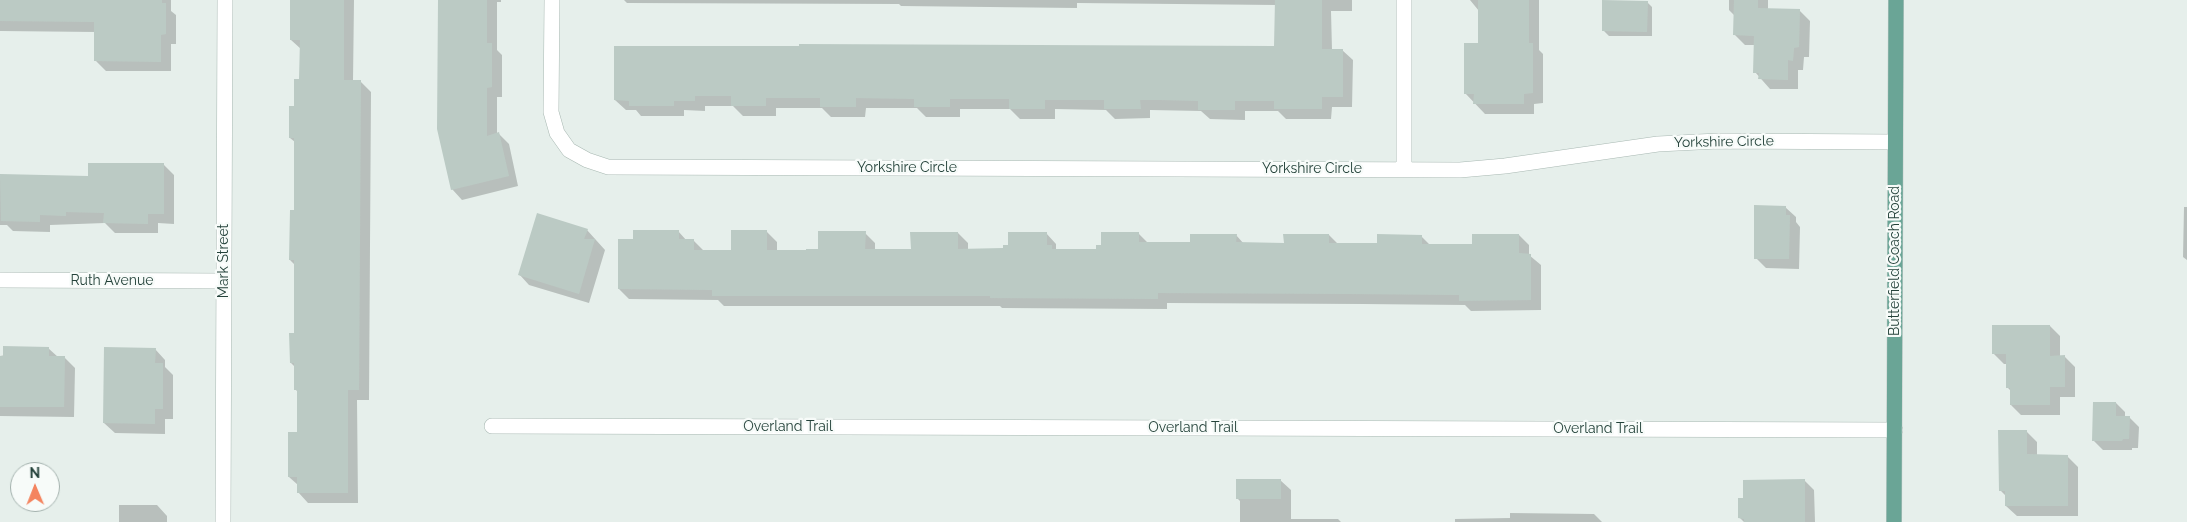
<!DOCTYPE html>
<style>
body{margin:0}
#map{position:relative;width:2187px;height:522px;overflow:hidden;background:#e6efeb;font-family:Raleway,sans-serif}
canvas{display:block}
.north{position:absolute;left:10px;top:462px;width:50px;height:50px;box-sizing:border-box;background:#f7fbf9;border:1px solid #a3b1ad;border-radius:50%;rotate:359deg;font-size:14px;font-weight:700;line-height:20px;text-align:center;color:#24423a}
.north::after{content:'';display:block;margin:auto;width:18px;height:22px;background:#f4845f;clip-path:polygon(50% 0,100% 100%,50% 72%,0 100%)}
</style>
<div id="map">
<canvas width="2187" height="522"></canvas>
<div class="north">N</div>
</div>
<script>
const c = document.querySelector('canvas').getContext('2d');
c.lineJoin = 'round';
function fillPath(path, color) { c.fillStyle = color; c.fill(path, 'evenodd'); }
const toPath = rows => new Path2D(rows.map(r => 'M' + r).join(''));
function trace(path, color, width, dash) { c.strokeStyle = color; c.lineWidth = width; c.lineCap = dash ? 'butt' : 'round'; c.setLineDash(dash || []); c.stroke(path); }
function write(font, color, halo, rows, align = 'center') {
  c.font = font + ' Raleway,sans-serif'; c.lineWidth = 4.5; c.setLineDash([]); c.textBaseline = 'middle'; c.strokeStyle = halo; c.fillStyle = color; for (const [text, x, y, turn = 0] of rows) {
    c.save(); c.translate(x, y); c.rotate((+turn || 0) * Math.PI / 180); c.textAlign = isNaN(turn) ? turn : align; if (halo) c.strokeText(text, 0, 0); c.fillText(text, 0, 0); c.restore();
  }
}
fillPath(toPath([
 [0,0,171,0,171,11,176,15,176,44,171,44,171,71,106,71,96,61,96,32,0,31],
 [291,0,354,0,353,81,360,81,371,92,369,400,357,400,358,503,308,503,298,492,298,485,289,477,298,433,298,392,295,389,295,367,291,363,295,334,295,265,290,260,295,211,295,142,290,138,301,81,301,49,291,40],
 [439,0,501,0,501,2,497,2,497,50,502,55,502,97,497,97,497,134,499,134,509,144,518,186,462,200,452,189],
 [624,0,1352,0,1352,11,1331,11,1332,50,1342,50,1353,60,1352,107,1332,107,1331,119,1286,119,1278,111,1245,111,1245,120,1210,119,1201,111,1150,110,1150,118,1115,119,1106,110,1055,109,1055,119,1020,119,1010,109,960,109,960,117,926,117,917,108,866,108,865,117,831,117,822,108,776,108,776,116,743,116,733,106,705,106,705,111,684,110,684,116,641,116,636,110,626,110,615,100,1276,48,1276,5,1077,3,1077,8,901,6,899,4,627,3],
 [1470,0,1539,0,1539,50,1543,54,1543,103,1534,104,1534,114,1485,114,1465,93,1479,44,1479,11],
 [1729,0,1768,0,1768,10,1799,10,1810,21,1809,57,1804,57,1803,70,1798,70,1798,89,1770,89,1755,72,1755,45,1745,45,1735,35,1735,16,1729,10],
 [1647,2,1652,7,1652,36,1609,36,1604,31],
 [164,165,174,175,174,224,158,223,158,233,115,233,105,223,50,225,50,232,13,231,7,225,0,225,0,176,90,177],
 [1785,207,1796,217,1796,222,1800,227,1799,269,1766,268,1756,258],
 [2184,207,2187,207,2187,260,2183,257],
 [587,230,605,250,589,303,529,285,519,274],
 [678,231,687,241,694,241,704,251,733,251,767,232,777,242,777,251,819,250,865,233,875,243,875,250,912,251,958,233,968,243,968,250,1004,250,1046,233,1056,244,1056,250,1097,251,1139,234,1148,243,1191,244,1236,235,1244,244,1285,244,1329,235,1338,244,1378,245,1421,236,1430,245,1473,245,1519,235,1529,245,1529,255,1541,265,1541,310,1471,311,1465,305,1362,304,1167,303,1167,309,1002,308,1000,306,724,306,718,300,629,299,619,289,635,240],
 [2050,326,2060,336,2060,357,2065,357,2075,367,2075,397,2060,397,2060,415,2021,415,2011,405,2011,391,2008,388,2007,364,2004,364,1993,353],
 [48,348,58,357,64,357,75,368,74,417,0,416,0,356],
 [155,349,165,360,165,367,173,375,173,419,165,419,165,434,115,433,104,423],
 [2116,403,2125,412,2125,417,2129,417,2139,427,2138,448,2132,448,2132,450,2103,450,2093,440],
 [2027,432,2037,442,2037,456,2067,456,2078,467,2078,516,2017,516,2006,506,2006,496,2001,491],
 [1280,480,1291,490,1291,519,1338,519,1341,522,1240,522,1240,501,1237,498],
 [1804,480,1814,490,1815,522,1744,522,1740,518,1745,499],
 [119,505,157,505,167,516,167,522,119,522],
 [1510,513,1594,514,1602,522,1455,522,1455,519,1510,518]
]), '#0003');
fillPath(toPath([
 [0,0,162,0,162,3,166,3,166,34,161,35,161,62,94,61,94,22,0,21],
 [290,0,344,0,344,80,361,80,359,390,348,390,348,493,297,493,297,477,288,477,288,432,297,432,297,390,294,390,294,363,290,363,289,333,294,333,294,260,289,260,290,210,294,210,294,138,289,138,289,106,294,106,294,79,299,79,300,40,290,40],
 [438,0,487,0,487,43,492,43,492,87,487,88,487,136,499,132,509,176,451,190,437,129],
 [1275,0,1322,0,1322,49,1343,49,1343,97,1322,97,1322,109,1274,109,1274,101,1235,101,1235,110,1198,110,1198,101,1160,100,1140,100,1141,109,1104,109,1104,100,1045,100,1045,109,1009,109,1009,99,950,99,950,107,914,107,914,99,856,98,856,107,820,107,820,98,766,98,766,106,731,106,731,96,695,96,695,101,674,101,674,106,629,106,629,101,614,100,614,46,799,46,799,44,1274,46],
 [1478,0,1529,0,1529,43,1533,43,1533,93,1524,94,1524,104,1473,104,1474,94,1464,94,1464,43,1478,43],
 [1602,0,1648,1,1647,32,1602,31],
 [1734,0,1758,0,1758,8,1800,9,1799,47,1794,48,1793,61,1788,60,1788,80,1758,79,1759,73,1753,73,1754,36,1733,35],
 [88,163,164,163,164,214,148,214,148,224,103,223,104,213,66,212,66,216,40,215,40,222,1,221,0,174,88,176],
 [1754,205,1786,206,1786,215,1790,215,1789,259,1754,259],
 [537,213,588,229,584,239,595,239,579,294,518,275],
 [633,230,679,230,679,239,694,239,694,250,731,250,731,230,767,230,767,250,806,250,806,249,818,249,818,231,866,231,865,249,911,249,910,232,958,232,958,249,1003,248,1003,245,1008,245,1008,232,1047,232,1047,245,1052,245,1052,249,1096,249,1096,245,1101,245,1101,232,1139,232,1139,242,1190,242,1190,234,1237,234,1236,242,1284,243,1283,234,1329,234,1329,243,1377,243,1377,234,1422,235,1422,244,1472,244,1472,234,1519,234,1519,253,1531,254,1531,300,1459,301,1459,295,1351,294,1158,293,1158,299,990,298,990,296,712,296,712,290,618,289,618,239,633,239],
 [1992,325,2050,325,2050,356,2065,355,2065,387,2050,387,2050,405,2010,405,2010,388,2006,388,2006,354,1992,354],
 [3,346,49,347,49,356,65,356,64,407,0,407,0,356,3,356],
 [104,347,156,348,155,363,163,363,163,409,155,409,155,424,103,423],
 [2093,402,2116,402,2116,416,2130,416,2129,439,2123,439,2122,441,2092,441],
 [1998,430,2027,430,2027,454,2068,455,2068,506,2005,506,2005,491,1999,491],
 [1236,479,1281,479,1281,499,1236,499],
 [1805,479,1805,522,1744,522,1744,519,1738,518,1738,498,1743,498,1743,480]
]), '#bbcac4');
const minor = toPath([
 [552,0,551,112,557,133,569,150,587,160,608,167,1460,170,1505,166,1658,144,1718,141,1895,142],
 [1404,0,1404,170],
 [0,280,224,281],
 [492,426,1895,430],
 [223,522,225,0]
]);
const major = toPath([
 [1894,522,1896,0]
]);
trace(minor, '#a8b8b2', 16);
trace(major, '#c2cac8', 16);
trace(minor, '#fff', 15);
trace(major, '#6aa596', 15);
write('14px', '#24423a', '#f7fbf9', [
 ["Yorkshire Circle",1724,142,-1],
 ["Yorkshire Circle",907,168],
 ["Yorkshire Circle",1312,169],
 ["Mark Street",224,261,-90],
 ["Butterfield Coach Road",1895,261,-90],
 ["Ruth Avenue",112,281],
 ["Overland Trail",788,427],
 ["Overland Trail",1193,428],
 ["Overland Trail",1598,429]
]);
</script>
